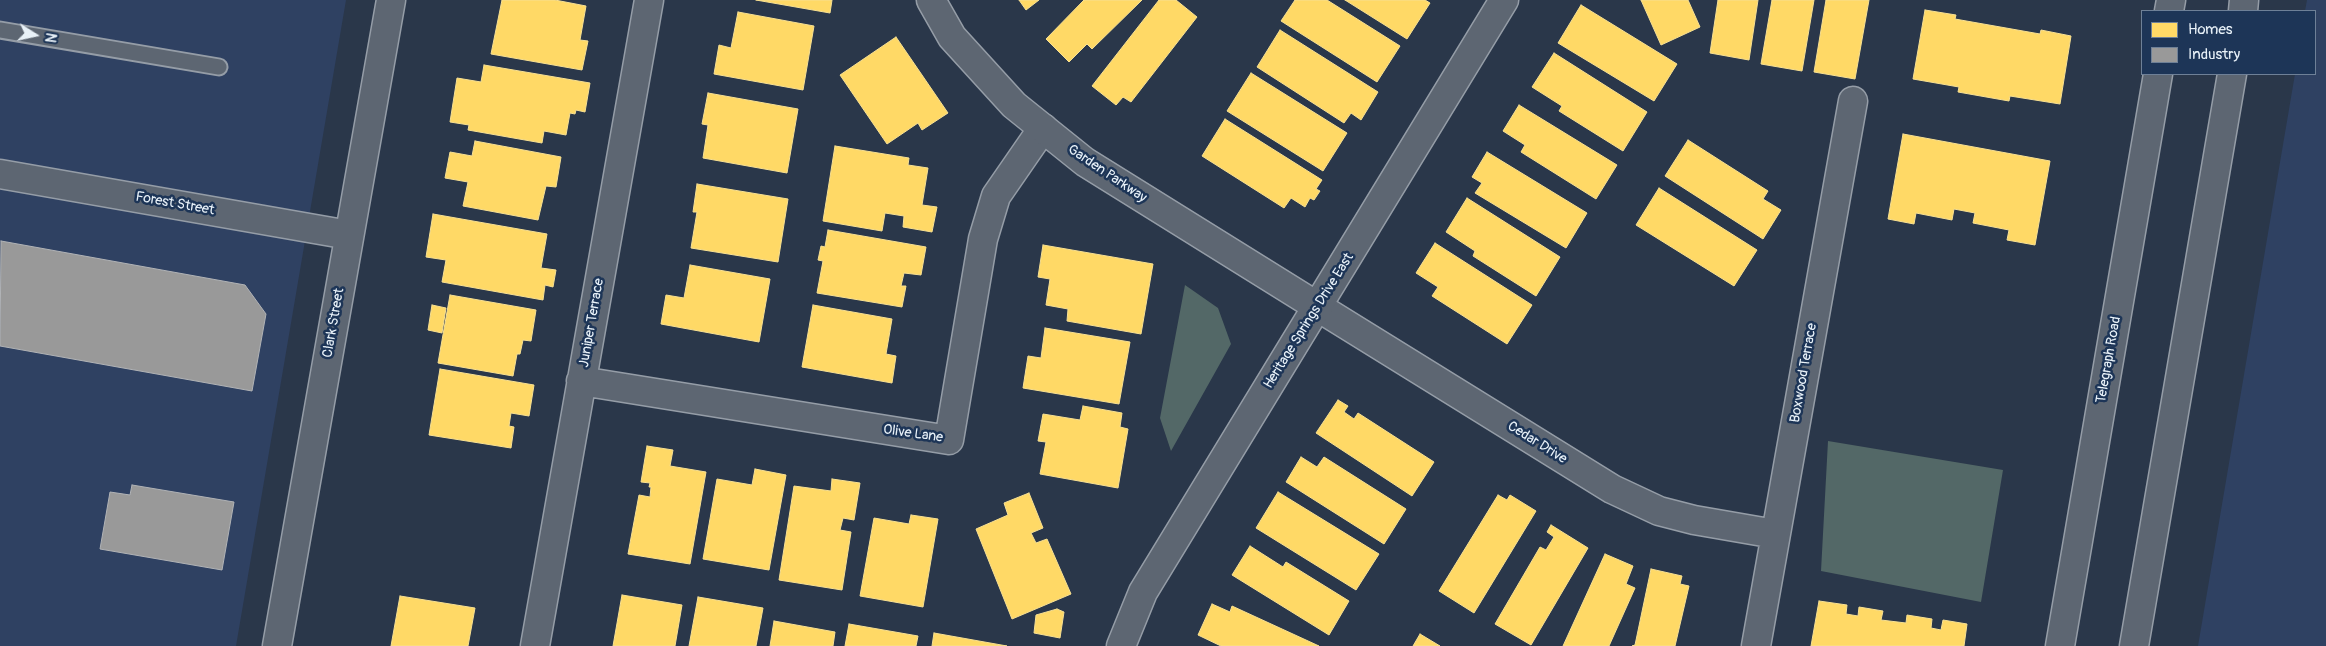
<!DOCTYPE html>
<style>
body{margin:0}
#map{position:relative;width:2326px;height:646px;overflow:hidden;background:#2a374a;font-family:Pangolin,sans-serif}
canvas{display:block}
.legend{position:absolute;left:2141px;top:10px;width:175px;height:65px;box-sizing:border-box;background:#1d3557;border:1px solid #6e8097;margin:0;padding:6px 9px;list-style:none;font-size:15px;color:#e8f1f8}
.legend li{display:flex;align-items:center;gap:10px;height:25px}
.legend b{width:25px;border:1px solid #6e8097}
.north{position:absolute;left:10px;top:10px;width:50px;height:50px;-webkit-text-stroke:4px #1d3557;paint-order:stroke;rotate:100deg;font-size:14px;font-weight:700;line-height:20px;text-align:center;color:#e8f1f8}
.north::after{content:'';display:block;margin:auto;width:18px;height:22px;background:#e8f1f8;clip-path:polygon(50% 0,100% 100%,50% 72%,0 100%)}
</style>
<div id="map">
<canvas width="2326" height="646"></canvas>
<ul class="legend">
<li><b style="height:14px;background:#ffd966"></b>Homes</li>
<li><b style="height:14px;background:#999"></b>Industry</li>
</ul>
<div class="north">N</div>
</div>
<script>
const c = document.querySelector('canvas').getContext('2d');
c.lineJoin = 'round';
function fillPath(path, color) { c.fillStyle = color; c.fill(path, 'evenodd'); }
const toPath = rows => new Path2D(rows.map(r => 'M' + r).join(''));
function trace(path, color, width, dash) { c.strokeStyle = color; c.lineWidth = width; c.lineCap = dash ? 'butt' : 'round'; c.setLineDash(dash || []); c.stroke(path); }
function write(font, color, halo, rows, align = 'center') {
  c.font = font + ' Pangolin,sans-serif'; c.lineWidth = 5; c.setLineDash([]); c.textBaseline = 'middle'; c.strokeStyle = halo; c.fillStyle = color; for (const [text, x, y, turn = 0] of rows) {
    c.save(); c.translate(x, y); c.rotate((+turn || 0) * Math.PI / 180); c.textAlign = isNaN(turn) ? turn : align; if (halo) c.strokeText(text, 0, 0); c.fillText(text, 0, 0); c.restore();
  }
}
fillPath(toPath([
 [0,0,346,0,236,646,0,646],
 [2307,0,2326,0,2326,646,2198,646,2295,74,2315,74,2315,11,2305,11]
]), '#2f4162');
fillPath(toPath([
 [1185,285,1218,308,1231,344,1171,451,1160,418],
 [1828,441,2003,470,1981,602,1821,571]
]), '#536867');
const homes = toPath([
 [502,0,555,0,586,6,580,40,588,41,582,70,491,54,502,0],
 [756,0,832,0,830,13,756,0],
 [1019,0,1039,0,1026,10,1019,0],
 [1084,0,1142,0,1092,49,1087,44,1069,62,1046,39,1084,0],
 [1159,0,1176,0,1197,17,1131,102,1123,97,1116,105,1092,86,1159,0],
 [1295,0,1327,0,1400,46,1377,82,1281,21,1295,0],
 [1345,0,1425,0,1430,3,1407,39,1345,0],
 [1641,0,1688,0,1700,27,1661,45,1641,0],
 [1718,0,1758,0,1749,60,1710,53,1718,0],
 [1772,0,1814,0,1802,71,1761,64,1772,0],
 [1826,0,1869,0,1855,79,1814,72,1826,0],
 [1581,5,1677,64,1654,101,1558,43,1581,5],
 [1925,10,1956,15,1955,19,2040,34,2041,30,2071,36,2060,104,2010,96,2009,101,1958,92,1959,87,1913,79,1925,10],
 [738,12,814,26,803,90,714,74,719,45,731,48,738,12],
 [1280,30,1378,92,1361,120,1351,113,1344,123,1257,67,1280,30],
 [896,37,948,113,922,130,918,123,887,144,840,75,896,37],
 [1554,53,1647,112,1623,151,1559,111,1562,106,1532,87,1554,53],
 [484,65,590,83,585,112,576,110,575,114,570,113,566,135,544,131,542,143,468,130,469,125,450,122,457,78,481,82,484,65],
 [1251,73,1347,133,1323,171,1227,111,1251,73],
 [708,93,798,109,787,173,703,158,708,125,702,124,708,93],
 [1519,105,1617,165,1596,199,1521,152,1525,145,1503,131,1519,105],
 [1225,119,1322,180,1316,189,1320,191,1314,200,1310,198,1305,207,1291,198,1284,208,1202,156,1225,119],
 [1903,134,2050,161,2035,245,2007,240,2009,230,1973,223,1975,213,1954,209,1952,220,1916,213,1914,224,1888,219,1903,134],
 [1688,140,1768,191,1763,199,1781,210,1763,239,1665,176,1688,140],
 [475,141,561,157,556,187,546,186,538,220,463,206,468,182,445,178,450,152,472,156,475,141],
 [835,146,909,158,908,165,928,168,922,205,937,207,932,232,903,227,904,216,885,213,882,231,823,221,835,146],
 [1487,152,1587,213,1566,248,1475,193,1482,183,1472,177,1487,152],
 [697,184,788,199,778,262,691,248,697,212,693,212,697,184],
 [1659,188,1757,250,1734,286,1636,225,1659,188],
 [1467,198,1560,257,1536,296,1473,256,1475,251,1446,232,1467,198],
 [433,214,547,234,541,268,556,270,553,287,545,285,543,300,442,282,446,260,426,257,433,214],
 [828,230,926,247,921,275,904,273,901,286,906,286,902,307,817,293,823,261,818,260,821,246,825,247,828,230],
 [1435,243,1532,305,1507,344,1432,296,1438,287,1416,273,1435,243],
 [1043,245,1153,264,1141,334,1067,321,1068,309,1046,305,1050,279,1038,277,1043,245],
 [690,265,770,279,759,342,661,324,666,295,684,298,690,265],
 [450,295,536,310,531,341,523,340,520,354,517,354,513,376,438,363,450,295],
 [432,305,446,308,442,333,428,330,432,305],
 [813,305,892,319,886,354,896,356,892,383,802,367,813,305],
 [1045,328,1130,342,1119,404,1023,388,1028,356,1041,358,1045,328],
 [440,369,534,385,529,416,511,413,509,426,514,427,511,448,429,435,440,369],
 [1338,400,1348,406,1344,412,1354,419,1358,413,1434,462,1412,496,1316,433,1338,400],
 [1083,406,1122,413,1120,427,1128,429,1118,488,1040,474,1046,442,1038,441,1043,414,1080,420,1083,406],
 [647,446,673,450,670,466,706,472,690,564,628,554,639,495,650,497,651,487,649,487,650,483,641,482,647,446],
 [1301,457,1317,467,1324,457,1406,509,1384,544,1286,482,1301,457],
 [755,469,786,475,769,570,703,559,717,479,752,485,755,469],
 [832,479,860,483,854,520,843,518,840,530,851,532,842,590,779,580,794,486,831,491,832,479],
 [1278,492,1379,554,1356,590,1256,528,1278,492],
 [1029,493,1043,528,1031,533,1036,543,1047,539,1071,594,1012,619,976,529,1008,515,1004,503,1029,493],
 [1498,495,1507,500,1510,495,1536,511,1474,613,1439,591,1498,495],
 [911,515,938,519,923,607,860,596,874,518,909,524,911,515],
 [1551,525,1588,548,1531,645,1495,624,1540,547,1546,550,1554,537,1547,532,1551,525],
 [1250,546,1283,567,1286,562,1349,601,1329,635,1232,575,1250,546],
 [1605,554,1633,566,1626,584,1635,588,1609,646,1563,646,1605,554],
 [1651,569,1682,576,1680,584,1689,586,1675,646,1632,646,1635,645,1651,569],
 [622,595,682,605,675,646,613,646,622,595],
 [400,596,475,608,468,646,391,646,400,596],
 [698,597,763,608,756,646,689,646,698,597],
 [1819,601,1847,605,1846,614,1858,616,1859,607,1883,611,1881,620,1906,623,1907,615,1932,619,1931,628,1941,630,1943,620,1967,624,1964,646,1811,646,1819,601],
 [1212,604,1230,612,1232,606,1319,646,1221,646,1198,635,1212,604],
 [1057,609,1064,612,1060,638,1034,633,1036,615,1057,609],
 [774,621,835,632,833,646,770,646,774,621],
 [849,624,918,636,916,646,845,646,849,624],
 [934,633,1007,646,932,646,934,633],
 [1420,634,1440,646,1413,646,1420,634]
]);
fillPath(homes, '#ffd966');
trace(homes, '#f8e092', 1);
const industry = toPath([
 [1,241,245,285,266,314,252,391,0,346,1,241],
 [132,485,234,502,222,570,100,549,110,492,130,495,132,485]
]);
fillPath(industry, '#999');
trace(industry, '#b1b3b6', 1);
const service = toPath([
 [0,30,219,67]
]);
const minor = toPath([
 [0,174,349,235],
 [1318,307,1612,489,1659,511,1694,520,1775,534],
 [581,381,949,440,983,239,996,196,1043,128],
 [277,646,391,0],
 [535,646,649,0],
 [1756,646,1853,101]
]);
const tertiary = toPath([
 [931,0,952,37,1014,105,1085,162,1318,307],
 [1121,646,1143,592,1504,0]
]);
const primary = toPath([
 [2169,11,2171,0],
 [2243,11,2244,0],
 [2060,646,2158,74],
 [2134,646,2232,74]
]);
trace(service, '#959da7', 19);
trace(minor, '#959da7', 31);
trace(tertiary, '#959da7', 31);
trace(primary, '#959da7', 31);
trace(service, '#5d6672', 15);
trace(minor, '#5d6672', 28);
trace(tertiary, '#5d6672', 28);
trace(primary, '#5d6672', 28);
write('14px', '#e8f1f8', '#1d3557', [
 ["Garden Parkway",1107,174,34],
 ["Forest Street",175,204,10],
 ["Heritage Springs Drive East",1309,321,-58],
 ["Clark Street",334,323,-80],
 ["Juniper Terrace",592,323,-80],
 ["Telegraph Road",2109,360,-80],
 ["Boxwood Terrace",1804,373,-80],
 ["Olive Lane",913,434,8],
 ["Cedar Drive",1537,443,32]
]);
</script>
